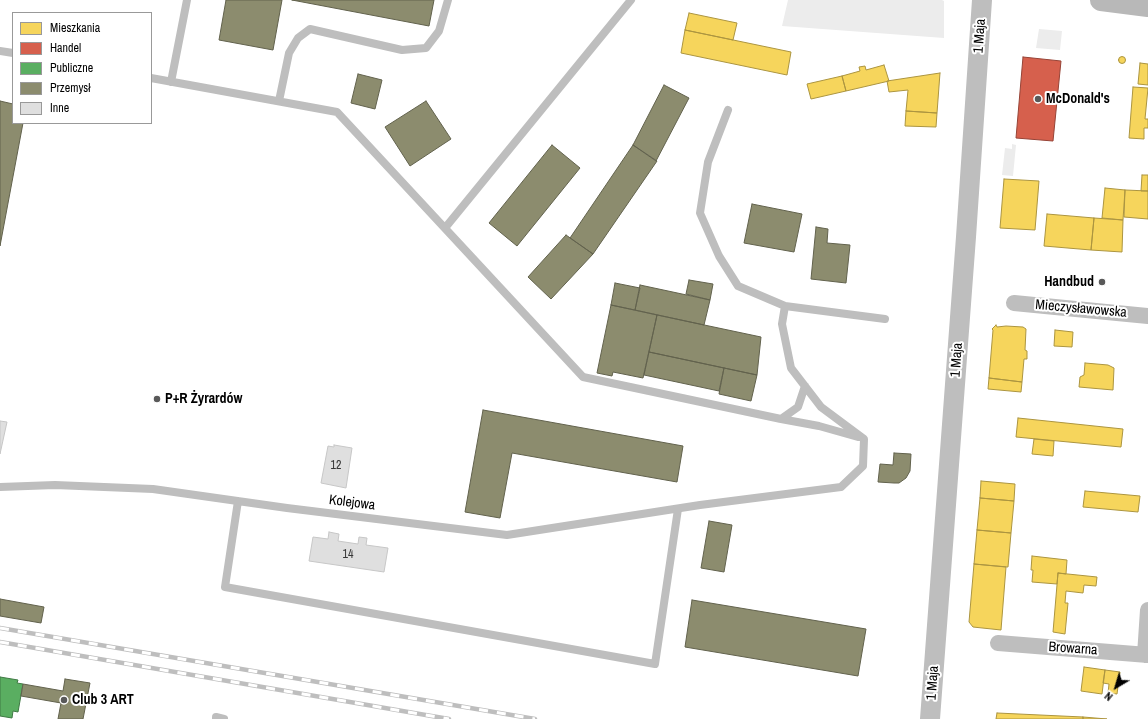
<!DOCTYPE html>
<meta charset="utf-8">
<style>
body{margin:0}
#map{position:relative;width:1148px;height:719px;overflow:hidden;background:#fff;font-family:"Archivo Narrow",sans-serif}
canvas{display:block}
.legend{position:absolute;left:12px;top:12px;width:140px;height:112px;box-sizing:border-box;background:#fff;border:1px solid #999;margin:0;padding:5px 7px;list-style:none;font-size:12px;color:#000}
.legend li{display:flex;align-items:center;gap:8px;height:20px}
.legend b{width:20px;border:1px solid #999}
.north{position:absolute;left:1096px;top:667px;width:40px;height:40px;-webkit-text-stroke:3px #fff;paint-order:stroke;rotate:218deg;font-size:11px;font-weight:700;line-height:16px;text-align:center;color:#000}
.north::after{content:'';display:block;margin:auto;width:14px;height:18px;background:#000;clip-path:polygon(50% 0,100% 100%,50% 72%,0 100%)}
</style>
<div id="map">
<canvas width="1148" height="719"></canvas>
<ul class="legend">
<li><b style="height:11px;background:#f6d55c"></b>Mieszkania</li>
<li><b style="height:11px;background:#d6604d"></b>Handel</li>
<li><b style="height:11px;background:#5aae61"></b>Publiczne</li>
<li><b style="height:11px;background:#8c8c6e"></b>Przemysł</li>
<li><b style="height:11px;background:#dfdfdf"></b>Inne</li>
</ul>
<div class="north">N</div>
</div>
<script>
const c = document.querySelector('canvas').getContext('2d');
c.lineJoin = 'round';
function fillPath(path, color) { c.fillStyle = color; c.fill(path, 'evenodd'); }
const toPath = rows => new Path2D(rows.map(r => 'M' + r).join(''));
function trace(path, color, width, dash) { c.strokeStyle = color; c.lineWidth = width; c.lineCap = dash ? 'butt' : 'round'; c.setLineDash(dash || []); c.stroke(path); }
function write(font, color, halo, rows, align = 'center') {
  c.font = font + ' "Archivo Narrow",sans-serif'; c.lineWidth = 4; c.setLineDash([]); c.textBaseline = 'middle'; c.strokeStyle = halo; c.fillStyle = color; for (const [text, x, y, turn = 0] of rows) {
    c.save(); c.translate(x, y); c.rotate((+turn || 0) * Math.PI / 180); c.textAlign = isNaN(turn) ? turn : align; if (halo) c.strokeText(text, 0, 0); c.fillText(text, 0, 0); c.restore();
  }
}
fillPath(toPath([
 [788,0,942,0,944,1,944,38,782,26],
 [1039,29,1062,31,1060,50,1036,48],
 [1012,144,1016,145,1013,176,1002,175,1005,148,1012,149]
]), '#ececec');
const homes = toPath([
 [689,13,737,23,733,40,685,30,689,13],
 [685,30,791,52,787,75,681,53,685,30],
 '1118.5 60a3.5 3.5 0 1 1 7 0a3.5 3.5 0 1 1-7 0Z',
 [1140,63,1148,64,1148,85,1138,84,1140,63],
 [884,65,889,81,846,91,842,76,860,71,859,67,865,66,866,70,884,65],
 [940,73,937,113,906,111,908,90,889,92,887,81,940,73],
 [842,76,846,91,811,99,807,84,842,76],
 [1133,87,1148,88,1145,119,1148,119,1148,128,1144,128,1144,139,1129,138,1133,87],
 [906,111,937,113,936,127,905,126,906,111],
 [1142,175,1148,175,1148,191,1141,191,1142,175],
 [1004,179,1039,181,1035,230,1000,228,1004,179],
 [1105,188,1125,190,1123,220,1102,218,1105,188],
 [1125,190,1148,191,1148,219,1124,217,1125,190],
 [1047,214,1094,218,1091,250,1044,246,1047,214],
 [1094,218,1123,220,1122,252,1091,250,1094,218],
 [996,325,997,327,1006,326,1023,327,1026,329,1025,350,1027,351,1027,359,1024,359,1022,382,989,378,993,330,992,329,996,325],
 [1055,330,1073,332,1072,347,1054,346,1055,330],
 [1085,363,1108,365,1114,368,1113,390,1079,387,1080,377,1084,375,1085,363],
 [989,378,1022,382,1021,392,988,389,989,378],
 [1018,418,1123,429,1121,447,1016,437,1018,418],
 [1034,439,1054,441,1053,456,1032,454,1034,439],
 [981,481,1015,484,1014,501,980,498,981,481],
 [1085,491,1140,496,1138,512,1083,507,1085,491],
 [980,498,1014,501,1011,533,977,530,980,498],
 [977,530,1011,533,1008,567,974,564,977,530],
 [1032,556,1067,560,1066,574,1058,573,1057,584,1032,582,1033,570,1031,570,1032,556],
 [974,564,1006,567,1001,630,973,627,969,622,974,564],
 [1058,573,1097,577,1096,586,1084,585,1083,593,1066,591,1065,603,1068,603,1065,634,1053,632,1058,573],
 [1084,667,1105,670,1102,694,1081,691,1084,667],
 [1105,670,1120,672,1117,694,1108,693,1109,684,1103,683,1105,670],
 [997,713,1083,717,1083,719,996,719,997,713],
 [1083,717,1107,719,1083,719,1083,717]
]);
fillPath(homes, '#f6d55c');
trace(homes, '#ac9540', 1);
const shops = toPath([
 [1023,57,1061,61,1053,141,1016,138,1023,57]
]);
fillPath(shops, '#d6604d');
trace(shops, '#964336', 1);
const public = toPath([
 [0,677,18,680,17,683,23,684,18,712,13,711,12,718,0,716,0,677]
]);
fillPath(public, '#5aae61');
trace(public, '#3f7a44', 1);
const industry = toPath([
 [226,0,282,0,273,50,219,40,226,0],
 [292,0,434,0,429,26,292,0],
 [358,74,382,80,375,109,351,103,358,74],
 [664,85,689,98,656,161,633,145,664,85],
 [0,101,13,104,13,123,23,123,0,246,0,101],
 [426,101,451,139,410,166,385,127,426,101],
 [552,145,580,168,517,246,489,223,552,145],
 [633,145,657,161,593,254,570,238,633,145],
 [752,204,802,214,794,252,744,243,752,204],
 [816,227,828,229,827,243,850,245,846,283,811,279,816,227],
 [566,235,593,254,551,299,528,277,566,235],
 [689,280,713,284,710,300,686,294,689,280],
 [615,283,640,288,635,310,611,305,615,283],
 [640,285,710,300,704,325,635,310,640,285],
 [611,305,657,315,643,378,613,372,612,376,597,373,611,305],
 [657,315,761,337,757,375,649,352,657,315],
 [649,352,724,368,719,391,644,375,649,352],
 [724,368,757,375,751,401,719,394,724,368],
 [483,410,683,446,677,482,512,453,500,518,465,512,483,410],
 [894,453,911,454,910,471,906,478,899,483,894,483,878,482,880,464,893,465,894,453],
 [709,521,732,525,724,572,701,568,709,521],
 [0,599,44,607,41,623,0,616,0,599],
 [692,600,866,629,858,676,685,647,692,600],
 [65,679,90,683,83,719,58,719,61,703,21,696,23,684,63,691,65,679]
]);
fillPath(industry, '#8c8c6e');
trace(industry, '#62624d', 1);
const building = toPath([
 [0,421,7,422,0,454,0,421],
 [334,445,352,448,346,488,321,483,328,446,334,447,334,445],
 [329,532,339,534,338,541,358,544,359,537,367,538,366,545,388,548,384,572,309,561,313,537,328,539,329,532]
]);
fillPath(building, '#dfdfdf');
trace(building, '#c7c7c7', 1);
trace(toPath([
 [0,51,13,53],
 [151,78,337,112,583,377,781,419,798,407,805,386],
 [171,82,187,0],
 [279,101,289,53,298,38,310,29,402,50,426,48,439,31,448,0],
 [728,110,708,162,700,213,719,256,738,286,785,306],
 [445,228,631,0],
 [781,419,819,426,858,437],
 [0,487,55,485,153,489,287,508,507,535,700,505,841,487,863,466,864,439,821,407,791,368,782,324,785,306,885,319],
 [238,501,225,587,655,664,678,509],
 [216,719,216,717,224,719]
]), '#bebebe', 8);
trace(toPath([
 [1014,303,1148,316],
 [998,643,1148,655],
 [1145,655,1148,610]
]), '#bebebe', 16);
trace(toPath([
 [930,719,966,237,982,0]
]), '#bebebe', 20);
trace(toPath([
 [1101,0,1148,6]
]), '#b8b8b8', 22);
const rail = toPath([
 [0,628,535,719],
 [0,642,449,719]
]);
trace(rail, '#bebebe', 4.5);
trace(rail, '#fff', 3, [9]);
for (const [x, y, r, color] of [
 [1038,99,4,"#595959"],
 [1102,282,4,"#595959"],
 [157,399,4,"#595959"],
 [64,700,4,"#595959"]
]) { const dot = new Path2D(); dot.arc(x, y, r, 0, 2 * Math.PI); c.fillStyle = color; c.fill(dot); trace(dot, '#fff', 1.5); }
write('12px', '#383838', null, [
 ["12",336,466],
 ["14",348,555]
]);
write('14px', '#000', '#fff', [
 ["1 Maja",980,36,-86],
 ["Mieczysławowska",1081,309,5],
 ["1 Maja",957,360,-86],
 ["Kolejowa",352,503,7],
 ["Browarna",1073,649,4],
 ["1 Maja",933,683,-86]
]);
write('bold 14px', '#000', '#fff', [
 ["McDonald's",1046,99],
 ["Handbud",1094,282,"right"],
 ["P+R Żyrardów",165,399],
 ["Club 3 ART",72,700]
], 'left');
</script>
